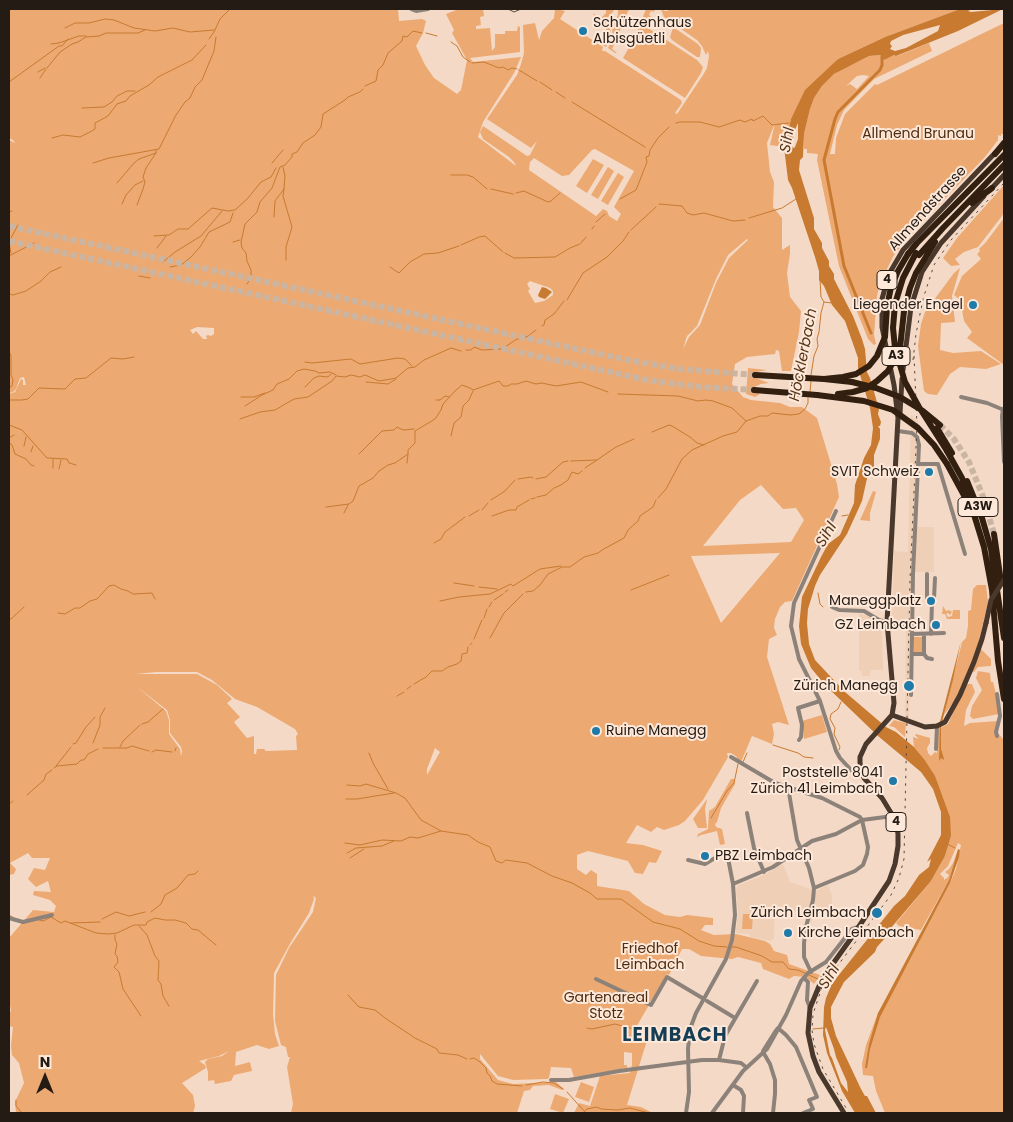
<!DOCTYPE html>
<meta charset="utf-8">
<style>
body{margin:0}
#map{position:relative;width:1013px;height:1122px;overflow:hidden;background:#f4dac6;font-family:Poppins,sans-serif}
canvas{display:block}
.frame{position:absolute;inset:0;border:10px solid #241b14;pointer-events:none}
.north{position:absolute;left:20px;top:1052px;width:50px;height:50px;-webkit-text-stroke:4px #fde8d9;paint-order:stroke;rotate:0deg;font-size:14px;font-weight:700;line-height:20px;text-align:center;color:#241b14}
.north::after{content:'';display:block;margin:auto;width:18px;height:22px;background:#241b14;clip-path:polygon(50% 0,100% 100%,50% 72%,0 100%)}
</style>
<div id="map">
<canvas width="1013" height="1122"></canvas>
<div class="frame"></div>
<div class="north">N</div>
</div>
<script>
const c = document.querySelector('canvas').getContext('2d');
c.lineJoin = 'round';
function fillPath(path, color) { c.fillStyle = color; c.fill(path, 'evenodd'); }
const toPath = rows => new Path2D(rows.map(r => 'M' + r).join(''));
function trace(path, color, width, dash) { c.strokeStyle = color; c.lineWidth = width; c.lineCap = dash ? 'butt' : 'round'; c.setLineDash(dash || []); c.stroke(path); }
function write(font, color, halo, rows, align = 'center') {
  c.font = font + ' Poppins,sans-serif'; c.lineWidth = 4; c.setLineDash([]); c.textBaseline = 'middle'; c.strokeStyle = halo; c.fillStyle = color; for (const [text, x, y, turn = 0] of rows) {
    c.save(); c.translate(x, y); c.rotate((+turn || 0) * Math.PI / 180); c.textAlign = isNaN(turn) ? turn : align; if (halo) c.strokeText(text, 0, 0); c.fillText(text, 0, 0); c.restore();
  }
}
fillPath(toPath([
 [911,415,918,421,911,583,909,720,905,719,906,624,893,619,892,614,894,551,908,552],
 [916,527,934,527,934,572,915,572],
 [859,613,868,616,882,626,883,670,870,670,870,676,862,676,862,671,859,670],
 [783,864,790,882,811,889,811,899,807,915,775,905,774,939,770,941,750,937,749,934,736,933,738,912,736,889,739,885,764,875],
 [828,885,832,896,832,902,828,909,816,916,806,927,816,891]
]), '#efcfb6');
fillPath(toPath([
 [9,9,398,9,399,21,422,19,426,21,423,33,416,46,425,65,434,78,457,94,461,90,467,60,452,33,454,30,446,14,459,9,483,9,484,16,480,17,481,25,476,26,476,29,490,28,492,51,495,47,495,34,505,34,505,31,517,31,518,26,520,27,520,52,470,58,473,62,521,57,514,73,483,122,478,137,516,166,514,162,509,157,483,139,480,132,483,126,527,156,530,155,537,141,531,148,487,119,517,75,521,64,524,53,523,25,535,23,539,40,542,31,554,18,555,9,565,11,560,19,603,47,602,51,605,51,681,100,682,103,675,113,677,114,703,75,707,68,709,56,708,51,706,55,702,46,697,40,664,17,661,9,665,11,668,11,668,9,960,9,885,37,838,59,791,119,784,147,770,145,775,123,767,143,770,172,774,182,773,207,782,218,782,250,790,245,790,254,787,273,790,297,801,311,799,332,791,371,782,371,779,351,776,350,775,354,747,357,735,364,732,384,743,397,751,400,780,403,790,407,802,407,817,418,837,484,839,497,792,601,785,602,780,607,775,619,774,628,777,635,769,639,767,657,789,725,778,722,772,724,774,734,772,744,752,736,741,762,736,759,737,757,731,753,727,753,728,757,703,800,685,821,679,825,664,830,657,827,651,832,637,825,626,843,643,845,662,851,656,863,649,862,643,874,635,873,628,861,588,851,577,855,577,869,586,875,591,870,597,874,597,886,629,891,644,904,665,915,680,917,687,915,713,918,713,925,705,925,701,930,714,935,736,934,765,941,770,944,774,951,787,955,789,964,820,975,814,984,806,977,794,976,789,979,763,969,761,963,738,957,732,959,701,956,689,949,682,949,669,975,667,974,651,1001,648,1002,649,1005,635,1029,649,1034,627,1105,641,1107,653,1113,574,1113,579,1103,590,1106,600,1076,630,1073,632,1065,632,1053,624,1052,624,1065,627,1065,627,1068,574,1077,571,1068,551,1067,549,1078,547,1079,513,1080,498,1076,480,1054,480,1059,498,1080,513,1084,556,1082,564,1089,562,1090,549,1085,533,1086,530,1090,524,1091,517,1113,291,1113,293,1104,287,1067,290,1057,288,1057,286,1047,281,1045,275,1021,276,975,289,948,313,912,316,898,313,896,314,899,309,913,291,942,274,973,273,1014,275,1034,279,1046,269,1049,257,1045,236,1052,235,1066,250,1062,252,1071,234,1075,231,1081,215,1084,214,1080,208,1081,208,1072,205,1062,208,1059,222,1056,229,1051,219,1056,199,1061,205,1065,206,1068,182,1083,193,1095,195,1106,193,1113,16,1113,15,1102,24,1083,19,1063,12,1055,11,1046,13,1027,9,1026,9,1014,11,1011,9,999,9,938,33,910,54,912,56,906,50,900,33,895,34,891,51,892,48,881,36,887,28,879,34,868,45,870,50,858,32,858,28,853,10,863,16,869,14,874,9,875,9,394,15,392,21,379,23,380,23,385,26,385,24,377,20,378,16,389,13,392,9,393,9,140,15,143,13,140,9,138,10,126,9,125],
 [595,149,634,171,614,207,621,214,617,221,609,216,607,211,603,209,596,216,529,170,530,162,534,158,562,176,569,175,592,150],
 [747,239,748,240,729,258,716,283,700,325,689,337,683,349,687,336,697,326,716,279,728,255],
 [530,281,550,288,553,291,553,295,544,301,535,303,528,291,530,289,527,284],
 [197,327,214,328,214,334,211,336,208,335,206,336,207,339,203,339,196,331,193,334,190,330],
 [761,485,783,509,796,508,804,520,791,542,703,546,740,500],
 [780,553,721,623,691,556],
 [156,672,197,672,212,680,235,699,257,707,295,729,298,734,296,736,297,750,266,751,264,749,257,749,256,754,254,754,254,736,247,738,237,726,234,722,240,717,227,703,232,699,217,685,197,674,136,674],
 [136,686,167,710,170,720,170,733,181,747,182,752,181,756,180,749,169,734,169,720,166,711],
 [435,748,440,752,427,775,427,769],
 [606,9,615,9,606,20,597,22,593,13,597,16,602,17,606,13],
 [618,9,629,9,612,49,617,53,615,53,608,48,613,38,612,27,618,15],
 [646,9,655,9,654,12,651,11,649,15,651,16,645,26,697,60,703,67,701,73,685,98,623,58,635,37],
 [613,16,615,17,610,28,611,36,606,47,601,44,607,33,606,29,600,25],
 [1004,23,1004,134,1001,134,1001,136,998,135,998,140,985,157,908,237,894,255,880,283,877,296,874,335,876,344,874,345,868,339,839,266,817,160,818,154,807,153,807,149,804,149,804,134,810,109,814,98,822,86,834,74,843,69,869,56,881,55,885,61,885,59,894,55,897,56,929,43,932,51,874,79,844,110,837,125,830,154,835,154,836,138,845,114,875,84,877,85],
 [863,75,869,76,857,89,850,84,846,86,857,76],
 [673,28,676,29,698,44,701,48,700,57,697,57,672,40,670,37],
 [593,159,604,165,587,193,576,186],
 [608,167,614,171,598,199,591,195],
 [618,173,624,177,608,205,601,201],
 [1004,185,1004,212,1002,216,978,247,964,252,955,259,960,265,951,266,943,258,957,238],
 [1004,218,1004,365,967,338,972,332,964,321,960,300,954,295,962,276,981,259,977,254,980,251,979,249,986,242],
 [960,268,952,296,955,322,941,323,940,350,953,353,981,351,1001,364,986,369,960,367,950,374,937,395,928,394,924,391,918,346,921,324,925,312,954,273],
 [748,368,767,370,752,373,753,377,769,383,761,384,752,388,752,391,760,394,755,397,746,394],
 [873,491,876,492,870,513,870,521,860,520],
 [977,585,986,585,988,602,978,646,991,659,991,666,978,667,974,672,970,671,958,696,944,715,962,642,966,638,968,626,968,611,971,610,973,589],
 [943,606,946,611,949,610,952,612,950,615,948,613,946,614,948,617,952,616,953,610,960,610,960,619,947,619,945,614,942,614],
 [914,637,923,637,923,652,914,652],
 [978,671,990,673,991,682,993,682,995,690,999,714,973,719,970,716,972,706,982,690,976,678],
 [966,684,972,684,975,692,966,710,964,726,970,723,998,721,996,731,1004,740,1004,1113,885,1113,876,1091,873,1076,863,1075,862,1064,866,1045,878,1013,904,971,950,883,956,869,961,845,958,843,948,866,940,874,944,878,944,880,948,877,949,875,945,872,949,869,953,863,957,852,949,880,921,930,899,926,896,923,931,881,945,856,951,836,924,759,914,747,913,737,919,739,915,735,916,734,930,738,930,743,927,748,928,753,931,756,935,752,937,753,938,729,948,724],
 [822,715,827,732,804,739,802,721],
 [894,720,906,723,905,737,894,727,889,726],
 [731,779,735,779,735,784,721,808,717,822,715,824,716,827,722,829,725,844,720,845,717,831,701,835,697,837,698,834,708,829,709,811,715,807],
 [707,799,705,809,707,828,698,828,693,819],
 [743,914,753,914,752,929,742,929],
 [581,1082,594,1087,589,1102,575,1097],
 [555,1094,569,1099,563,1113,550,1109]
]), '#eca972');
fillPath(toPath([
 [960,9,972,9,968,11,971,12,1003,9,958,31,896,56,894,55,884,60,881,55,869,56,834,74,822,86,814,98,810,109,804,134,803,157,800,160,799,170,814,218,814,229,822,243,822,248,829,261,829,266,834,274,834,279,853,316,862,339,865,349,867,372,870,378,879,409,878,414,881,422,880,426,878,426,880,429,880,439,874,455,874,467,872,472,868,474,862,501,847,534,820,575,815,586,808,609,807,623,809,644,815,660,845,692,886,727,896,732,914,747,924,759,935,776,950,817,951,836,945,856,931,881,890,929,887,936,877,947,875,952,844,982,831,1007,831,1018,836,1036,861,1089,865,1096,867,1096,876,1113,855,1113,842,1091,827,1053,823,1035,824,1007,826,998,831,986,838,976,894,906,905,896,919,875,929,867,931,859,927,862,941,835,941,812,933,789,921,772,878,736,826,686,811,668,801,644,799,626,802,597,821,557,828,544,840,535,854,503,855,485,864,458,871,445,873,428,870,408,858,368,858,358,845,321,832,305,824,286,819,280,819,271,815,257,792,188,788,180,784,147,791,119,805,90,838,59,885,37],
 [940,25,938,31,906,48,895,51,890,49,892,46,890,44,891,41,903,35],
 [798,123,798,139,795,147,794,148,792,147,794,132],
 [826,1027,834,1049,836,1057,847,1082,848,1092,841,1083,832,1058,830,1055,825,1030],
 [542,287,546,288,552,292,545,299,539,297,538,295],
 [961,641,953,680,941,726,941,749,944,759,944,760,941,758,939,761,940,722],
 [958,849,960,850,959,857,950,883,880,1017,870,1049,867,1068,865,1068,869,1044,878,1013,949,880]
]), '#c87a31');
trace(toPath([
 [65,28,75,23,89,23,105,19,114,20,134,28,155,31,173,28,190,32,214,30],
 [426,33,437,36],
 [209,39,214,32,220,19,230,9],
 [451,42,457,46,463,57,470,62],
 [51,44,59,43,79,36,86,36],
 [472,63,484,62,499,68,503,67,508,70,512,68,517,69],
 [47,68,60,52,72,44,78,42,86,37,99,36,106,33,138,33,145,30],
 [519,70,537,81],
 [38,72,45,68],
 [40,78,46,69],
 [9,82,59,46,62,46,68,39],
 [540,82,552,90],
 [365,86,376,81,378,70,383,65,388,53,402,41,403,36,407,37,413,31,422,33],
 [556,92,565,98],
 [572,102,645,147],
 [82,108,104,107,112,102,117,96,127,91,135,91],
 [676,123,680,122,700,122,719,127,740,120,745,122,752,119,753,121,763,116,772,125,789,123],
 [52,138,63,135,80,137,90,132,95,129,95,123,108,116,117,104,126,101,130,96,149,85,158,77,192,60,206,45],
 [93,163,109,158,159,149,176,115,185,102,190,98,195,87,202,80,214,51,216,37],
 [272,163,283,150],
 [451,175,467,175,473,177,487,189],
 [117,183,134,163,139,159,156,153,156,150],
 [284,189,283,196,292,227,286,247,286,260],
 [491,189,513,194],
 [516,193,524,191,548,202,551,201,560,193],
 [620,199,636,190,647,162,646,157,649,156,650,150,658,138,669,127],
 [122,204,126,195,135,185,143,181],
 [659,204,682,206,687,213,693,215,704,213,733,221,745,220],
 [137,205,143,189,145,182,143,177,146,168,156,153],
 [9,212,12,211],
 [274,217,275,201,284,189,285,176,283,167],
 [749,218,782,208,796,199],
 [596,222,605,214],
 [592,229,594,226],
 [631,230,656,207],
 [9,232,9,242],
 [154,236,169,235,178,229,188,229,212,208,228,211,235,210,248,198,261,182,271,177,276,168],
 [10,240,18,225],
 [233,242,240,240],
 [9,243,11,253],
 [581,243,586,237],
 [461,245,479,237,485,236,503,252],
 [157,248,166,236],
 [505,253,514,258,555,257,570,248,580,244],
 [9,256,34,243],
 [163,262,175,252,201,236,222,211],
 [170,267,181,265,191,257,200,247,209,232,230,222,233,213],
 [390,267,399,273,410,262,424,254,438,253,459,246],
 [139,276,150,278],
 [820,279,821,297,824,302],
 [247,284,251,278,251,270,247,261,246,253,242,248,241,242,245,224,257,212,260,202,272,188,280,167,285,165,292,157,292,154,297,152,303,143,315,135,321,127,323,114,345,100,348,97,360,92,363,89],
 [9,294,13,295,26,291,41,281,50,272,61,267],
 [567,300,583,273,607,257,623,241,629,232],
 [542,326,544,325,545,320,554,314,564,301],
 [466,350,471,350,474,347,482,350,502,349,517,339,522,339,528,336,536,330],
 [9,351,11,356,11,375,13,380,12,386,9,388],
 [305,362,312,363,351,359,360,364,398,358,405,359,412,366],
 [811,375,814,356,818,346,817,339,819,332,821,313,824,302,832,303],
 [366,382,388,384,396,379],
 [305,387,314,378,319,376,328,377,331,374],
 [810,392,811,381],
 [618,394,678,396,698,401,706,400,713,401,732,408,746,421],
 [241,397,254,397,265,393],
 [9,400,22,400,28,399,39,388,65,389,75,379,86,378,111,358,123,359,134,357],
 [436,400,440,400,445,396,449,397],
 [245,406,262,395,273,390,277,384,289,379,297,371,304,369,315,371,319,373,330,372,336,375],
 [240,419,260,412,275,410,294,399,308,397,332,381,336,376,345,377,351,375,360,377,365,375,379,381,391,379,396,378,408,368,415,367,424,360,451,348,461,351],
 [9,425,22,430,47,458,67,459,69,463,76,465],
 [652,432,669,425,672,426,690,437,697,443,704,445],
 [451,436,454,423,461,417,463,406,469,400,473,391],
 [9,438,14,435],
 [9,443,12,445,15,454,26,459,31,465,34,466],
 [24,446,26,437],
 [31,452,33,446],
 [359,454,382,431,394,430,397,427,403,430,414,429],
 [571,461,597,460,616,447,634,439],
 [407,463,408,454],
 [53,468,53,459],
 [585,468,597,460],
 [59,469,61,460],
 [518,479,531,477,533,478],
 [536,479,546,477,563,462,568,461],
 [537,497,546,495,554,488,561,485,568,480,572,472,578,474,582,471],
 [658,498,666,489,682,459,692,450,723,436,737,432,746,421,760,416,768,416,772,413,790,415,799,414,805,409,808,403,808,398],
 [531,499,535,498],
 [491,500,505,491,515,480],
 [326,507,349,504,353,501,359,486,373,478,379,471,388,465,395,463,408,454,408,450,415,443,415,431,435,419,441,410,443,404,455,391,462,385,470,388,473,390,499,381,503,386,508,386,511,384,517,384,526,381,536,384,542,383,556,386,581,382,608,392],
 [482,510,488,503],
 [344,513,348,505],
 [469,516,479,510],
 [492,516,509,510,516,510,517,507,529,500],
 [842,516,848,515],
 [434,543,441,539,445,532,465,517],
 [454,583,474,586],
 [479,587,497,589],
 [631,590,669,575],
 [505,592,508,590],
 [526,592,533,591,540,585,548,574,562,567,570,567,584,557,598,553,602,550,624,538,628,530,638,521,640,516,653,507,656,500],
 [818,593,820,604,823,607],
 [494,600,503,594],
 [440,601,459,597,490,594,511,584,513,586,540,569,561,566],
 [489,607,492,602],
 [58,613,65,614,75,608,80,608,90,601,97,599,109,586,114,585,121,589,128,591,133,594,152,593,155,599],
 [484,618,487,609],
 [9,619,11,619,24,607],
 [490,638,504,613,523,594],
 [474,639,482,620],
 [470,645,472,643],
 [414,684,426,677,432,671,442,671,448,667,457,664,461,661,462,654,467,653,468,647],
 [407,689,411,686],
 [397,696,404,692],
 [142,724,148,722,163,709],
 [93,743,100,725,100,717,105,708],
 [73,744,76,743,86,727,95,717],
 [773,745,798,753,804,757,813,758],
 [120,747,123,741,140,725],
 [103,748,127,748,132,746,149,751],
 [839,750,840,747,834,734,835,728,830,719,831,714,838,709,841,702],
 [175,751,176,748],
 [152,752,156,750,172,752],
 [369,753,373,763,388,789],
 [743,762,747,753],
 [56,766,71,747],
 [54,768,57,766,77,764,81,760,84,760,88,754,98,749],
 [347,785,360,786,366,784,396,793,405,798,421,820,441,831,468,835,478,842,490,847,496,861,502,863,506,860,527,863,552,876,572,883,590,893,597,899,621,899,653,922,680,929,699,941,714,946,727,947],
 [27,795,44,780,46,774,52,770],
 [346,799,357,799,394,793],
 [9,804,13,801],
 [711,818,727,791,734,783,738,764],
 [345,843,360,845,382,840,401,841,410,837,418,838,441,831],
 [947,844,955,848],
 [347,853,356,848,382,846,394,841],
 [350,858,364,849],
 [151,912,161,904,165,895,177,888,188,875,195,874,198,871],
 [9,915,14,918],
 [102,919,116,912,129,916,145,912],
 [39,920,43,921,51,917,61,923,65,921,96,933,108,934,117,933,134,925,146,925,147,922,155,918,165,920,175,920,186,923,192,929,198,930,216,945],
 [71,923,100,922],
 [139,926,147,935,155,956,159,961,158,980,161,984,163,996,169,1006],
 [115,935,115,940,117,944,115,954,117,956,118,962,114,967,119,972,123,989,141,1016],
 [731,947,736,947,762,956,772,962,783,962,789,969,798,970,820,980],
 [824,982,832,986],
 [348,995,359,1007,375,1010,385,1018,415,1038,437,1049,439,1053,458,1055,467,1059],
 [587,1028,592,1029,615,1024,664,1037,686,1036],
 [813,1029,824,1028],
 [470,1059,474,1058,480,1062,486,1068,487,1073,490,1076,492,1081,497,1084,522,1086],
 [526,1085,543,1082,554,1083,563,1089],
 [567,1092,584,1111],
 [16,1100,16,1106,22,1113],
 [583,1113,587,1109,597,1107,601,1109,618,1110,630,1108,649,1113]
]), '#c87a31', 1);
trace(toPath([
 [871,333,844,266,824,160,835,119,838,112,880,70,882,65,882,56]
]), '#c87a31', 3);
trace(toPath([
 [9,226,623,359,679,369,755,375],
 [9,241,647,380,700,387,754,390],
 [940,425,954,439,969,462,984,499,994,534]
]), '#cab4a2', 6, [6, 3]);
trace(toPath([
 [411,9,416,11,428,9],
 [961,397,987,403,1004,410],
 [1003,409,1002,416,1004,462],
 [898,431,912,433,917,437,919,445,913,574,911,695],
 [918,464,938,464,965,554],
 [836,511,794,603,791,626,799,659,820,701,836,751,840,758,853,772,861,772],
 [927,574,927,598,932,603,931,634],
 [932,603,934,599,935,578],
 [832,607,839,610,864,611,879,620,912,630],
 [912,634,944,633],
 [912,654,924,654,924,634],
 [924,654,927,658,932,659],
 [997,694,1000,716,996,732,997,736],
 [799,740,801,737,802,725,798,708,820,701],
 [936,749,937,726],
 [731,757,775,783,822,798,860,817,862,820],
 [790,789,789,793,797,840,809,868,814,888,813,900,806,927,804,943,804,957,811,972],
 [747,813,754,848,764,872],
 [733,884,773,867,812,841,836,834,862,820,893,816],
 [814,888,855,871,863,865,867,854,868,847,862,820],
 [9,918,23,922,52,915],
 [804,978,808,982,807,1000,810,1008],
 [596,979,651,1005,667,977,704,999],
 [707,1001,735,1018],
 [778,1028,786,1035,796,1047,817,1097,809,1100,813,1109,803,1113],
 [763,1051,775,1032,778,1028],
 [763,1052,770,1064,775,1080,775,1094,773,1113],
 [719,1060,725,1036,757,981],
 [551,1080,569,1080,619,1071,702,1060,719,1060,741,1063,746,1067],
 [733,1085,741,1090,744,1096,743,1113],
 [686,1113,689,1092,688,1049,690,1029,696,1013,726,959,732,940,735,915,733,884,728,858,724,855,720,855,705,864,688,860],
 [712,1113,743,1071,767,1049,786,1015,801,981,808,973,826,962,852,929,858,927]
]), '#8d827a', 4);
trace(toPath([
 [990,190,1004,175],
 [903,370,911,307,922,272,941,243,984,196],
 [900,413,902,379],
 [892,715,925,727,937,726,945,722,960,695,974,662,982,639,986,623],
 [844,1113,819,1072,813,1056,808,1033,810,1008,822,979,852,937,889,881,895,864,898,846,898,834,896,821,882,798,864,778,861,772,860,762,860,757,866,744,892,715,894,703,887,622,898,418,894,385,882,327,882,299,889,274,903,250,996,152]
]), '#49382b', 5);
trace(toPath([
 [995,154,1004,143],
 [972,203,992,188],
 [908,254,917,243,1004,155],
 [919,255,943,228,1004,165],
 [904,311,910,288,916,273,935,242],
 [755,375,824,379,852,382],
 [754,390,817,395],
 [937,428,952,453],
 [947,451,962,478,968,495,984,547,992,590,998,661,1004,699],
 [947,464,966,499],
 [967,481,982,518,991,549,1004,638],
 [994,534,1001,582]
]), '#321f10', 6);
trace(toPath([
 [508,9,514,12,521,9]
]), '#55483e', 1);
trace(toPath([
 [913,360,916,334,923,299,934,265,951,240,1004,183],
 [822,987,813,1014,812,1030,814,1044,823,1069,849,1113],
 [819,992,826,981,891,895,899,878,904,859,910,580,917,426,914,355]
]), '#55483e', 1, [2.5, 5]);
trace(toPath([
 [986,623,991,600,1004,580]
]), '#49382b', 5);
trace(toPath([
 [916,253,903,278,895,304,893,328,895,348,905,382,919,407,947,451],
 [824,379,843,377,856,374,869,366,877,356,885,337,887,307,891,287,898,271,908,254],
 [852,382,876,388,900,397,923,411,940,425],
 [838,394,853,392,867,388,877,381,888,371,896,357,900,348,904,311],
 [817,395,864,401,893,410,918,428,934,445,947,464]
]), '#321f10', 6);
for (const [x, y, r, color] of [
 [583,31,5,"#1e7aa8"],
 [973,305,5,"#1e7aa8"],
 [929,472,5,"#1e7aa8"],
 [931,601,5,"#1e7aa8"],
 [936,625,5,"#1e7aa8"],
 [909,686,6,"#1e7aa8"],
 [596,731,5,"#1e7aa8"],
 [893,781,5,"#1e7aa8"],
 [705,856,5,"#1e7aa8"],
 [877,913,6,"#1e7aa8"],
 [788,933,5,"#1e7aa8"]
]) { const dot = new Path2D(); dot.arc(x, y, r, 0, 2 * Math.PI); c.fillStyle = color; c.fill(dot); trace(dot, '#fde8d9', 2); }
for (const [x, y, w] of [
 [887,280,20],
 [896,356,28],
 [978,507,40],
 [896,822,20]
]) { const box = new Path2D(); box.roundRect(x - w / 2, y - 9.5, w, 19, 4); c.fillStyle = '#fde8d9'; c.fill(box); trace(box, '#241b14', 1); }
write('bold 12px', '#241b14', null, [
 ["4",887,280],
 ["A3",896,356],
 ["A3W",978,507],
 ["4",896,822]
]);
write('14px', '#241b14', '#fde8d9', [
 ["Schützenhaus",593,23,"left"],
 ["Albisgüetli",593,39,"left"],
 ["Liegender Engel",963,305],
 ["SVIT Schweiz",919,472],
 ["Maneggplatz",921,601],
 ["GZ Leimbach",926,625],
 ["Zürich Manegg",898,686],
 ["Ruine Manegg",606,731,"left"],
 ["Poststelle 8041",883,773],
 ["Zürich 41 Leimbach",883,789],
 ["PBZ Leimbach",715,856,"left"],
 ["Zürich Leimbach",866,913],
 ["Kirche Leimbach",798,933,"left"]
], 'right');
write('14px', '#4e2d10', '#fde8d9', [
 ["Allmend Brunau",918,134],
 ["Friedhof",650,949],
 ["Leimbach",650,965],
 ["Gartenareal",606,998],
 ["Stotz",606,1014]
]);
write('14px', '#241b14', '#fde8d9', [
 ["Allmendstrasse",928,209,-48]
]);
write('italic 15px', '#553517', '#fde8d9', [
 ["Sihl",788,140,-80],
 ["Höcklerbach",804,355,-79],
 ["Sihl",827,535,-59],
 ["Sihl",830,977,-58]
]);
c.letterSpacing = '1px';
write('bold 19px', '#153e55', '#fde8d9', [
 ["LEIMBACH",675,1036]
]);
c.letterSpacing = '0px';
</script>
